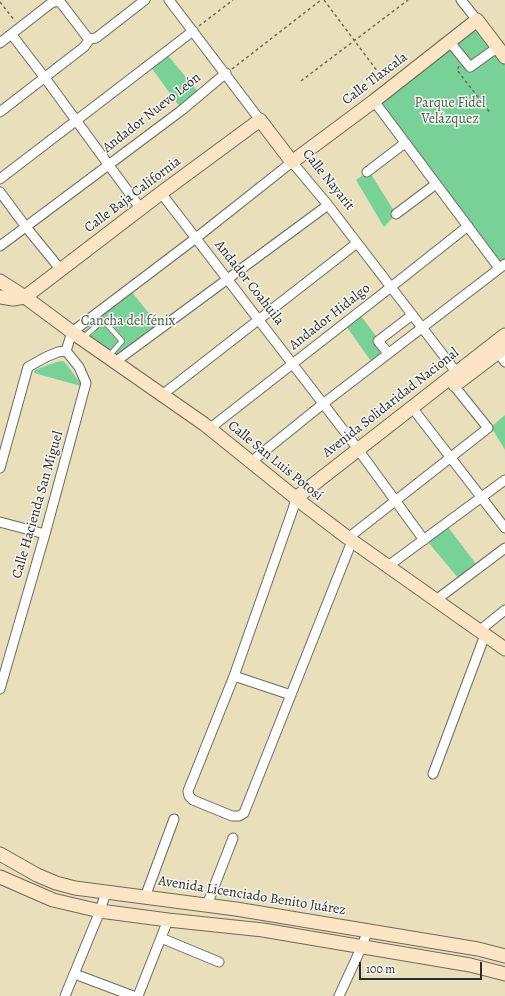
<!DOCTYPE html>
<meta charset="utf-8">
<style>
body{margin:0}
#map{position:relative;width:505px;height:996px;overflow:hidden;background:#eadfbb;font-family:Alegreya,serif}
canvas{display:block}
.scale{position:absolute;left:359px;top:962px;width:123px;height:18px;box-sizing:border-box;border:2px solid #2b2b2b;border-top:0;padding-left:5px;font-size:12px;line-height:14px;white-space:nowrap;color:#2b2b2b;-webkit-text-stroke:3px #f6f6f2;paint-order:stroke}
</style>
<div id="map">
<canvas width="505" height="996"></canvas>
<div class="scale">100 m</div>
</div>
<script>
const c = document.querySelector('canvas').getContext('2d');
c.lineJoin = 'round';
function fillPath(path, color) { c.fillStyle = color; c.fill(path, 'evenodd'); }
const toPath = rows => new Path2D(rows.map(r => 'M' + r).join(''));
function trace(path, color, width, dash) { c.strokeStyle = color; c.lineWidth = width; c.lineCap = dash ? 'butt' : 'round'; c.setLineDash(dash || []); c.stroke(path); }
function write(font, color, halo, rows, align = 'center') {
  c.font = font + ' Alegreya,serif'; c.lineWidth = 3; c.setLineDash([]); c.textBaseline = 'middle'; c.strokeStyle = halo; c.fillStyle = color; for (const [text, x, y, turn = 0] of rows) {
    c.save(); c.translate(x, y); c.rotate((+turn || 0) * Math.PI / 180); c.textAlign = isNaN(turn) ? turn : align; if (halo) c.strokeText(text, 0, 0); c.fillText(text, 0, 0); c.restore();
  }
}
fillPath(toPath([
 [477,20,505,57,505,264,499,268,378,107],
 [165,52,200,94,182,110,148,63],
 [369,171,396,214,384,227,356,180],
 [131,291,159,326,116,358,83,332],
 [358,312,388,352,373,364,344,323],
 [63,361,67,365,81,384,81,386,34,373,35,370,56,362],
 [505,415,505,450,491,427],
 [448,527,476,564,459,579,428,542]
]), '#78d197');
const lane = toPath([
 [83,338,103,320,122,341,109,356]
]);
const street = toPath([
 [169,0,260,120],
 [461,0,477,20],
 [56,1,61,3,87,37,90,39],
 [12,35,45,78,141,209],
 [90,39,96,38,145,0],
 [450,42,470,67,498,47],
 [0,43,50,4,56,1],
 [374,101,499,268],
 [0,112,84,47,90,39],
 [367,172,405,143],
 [0,179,193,31],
 [0,192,26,227,61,270],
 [161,193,358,449],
 [396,214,436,184],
 [0,246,182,110,226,73],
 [66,351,72,332,196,238,292,162,328,205,460,377],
 [498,352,505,362],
 [388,353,378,341,412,315],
 [115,362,328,205],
 [162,395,357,243],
 [417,414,505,528],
 [209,429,391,287,468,226],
 [362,455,424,540],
 [251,462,324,403,505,264],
 [0,468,28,367,46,357,58,352,66,351],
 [296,498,293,509,234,676,188,791,189,796,193,800,232,816,239,816,244,813,352,541],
 [0,522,45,534],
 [348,538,488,428,451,382],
 [388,566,505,480],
 [436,600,505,548],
 [479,631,505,610],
 [234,676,291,695],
 [0,689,45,534,86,383,79,367,66,351],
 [433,774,485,635],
 [145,897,174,819],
 [207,905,233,838],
 [161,938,219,962],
 [80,976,133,996],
 [65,996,100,911,106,892],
 [138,996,168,920],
 [339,996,362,946,368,930]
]);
const secondary = toPath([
 [0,281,25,297,72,332,204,424,302,503,348,538,505,649],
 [0,297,13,299,25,297,161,193,260,120,292,162,374,101,477,20,505,57],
 [455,385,505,347],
 [296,498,505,335],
 [0,854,37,875,56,883,75,888,236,909,478,949,505,956],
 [0,877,53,900,100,911,168,920,263,930,470,965,505,974]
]);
trace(lane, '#6e6a5d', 6);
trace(street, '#6e6a5d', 11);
trace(secondary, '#6e6a5d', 15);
trace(toPath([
 [324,0,384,80],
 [0,2,15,21],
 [199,26,233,0],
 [459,66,457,70,491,114],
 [232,69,321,0],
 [301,81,408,0]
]), '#6e6a5d', 1.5, [3, 3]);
trace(lane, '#fff', 4.5);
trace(street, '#fff', 9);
trace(secondary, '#fce5c4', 13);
write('14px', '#2b2b2b', '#f6f6f2', [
 ["Calle Tlaxcala",375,79,-37],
 ["Andador Nuevo León",152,113,-38],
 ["Calle Nayarit",328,180,51],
 ["Calle Baja California",133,195,-37],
 ["Andador Coahuila",249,283,52],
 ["Andador Hidalgo",330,317,-38],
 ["Avenida Solidaridad Nacional",391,403,-38],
 ["Calle San Luis Potosí",275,461,39],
 ["Calle Hacienda San Miguel",38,505,-74],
 ["Avenida Licenciado Benito Juárez",252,896,9]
]);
write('14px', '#425d4b', '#f6f6f2', [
 ["Parque Fidel",450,104],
 ["Velázquez",450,120],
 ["Cancha del fénix",128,322]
]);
</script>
